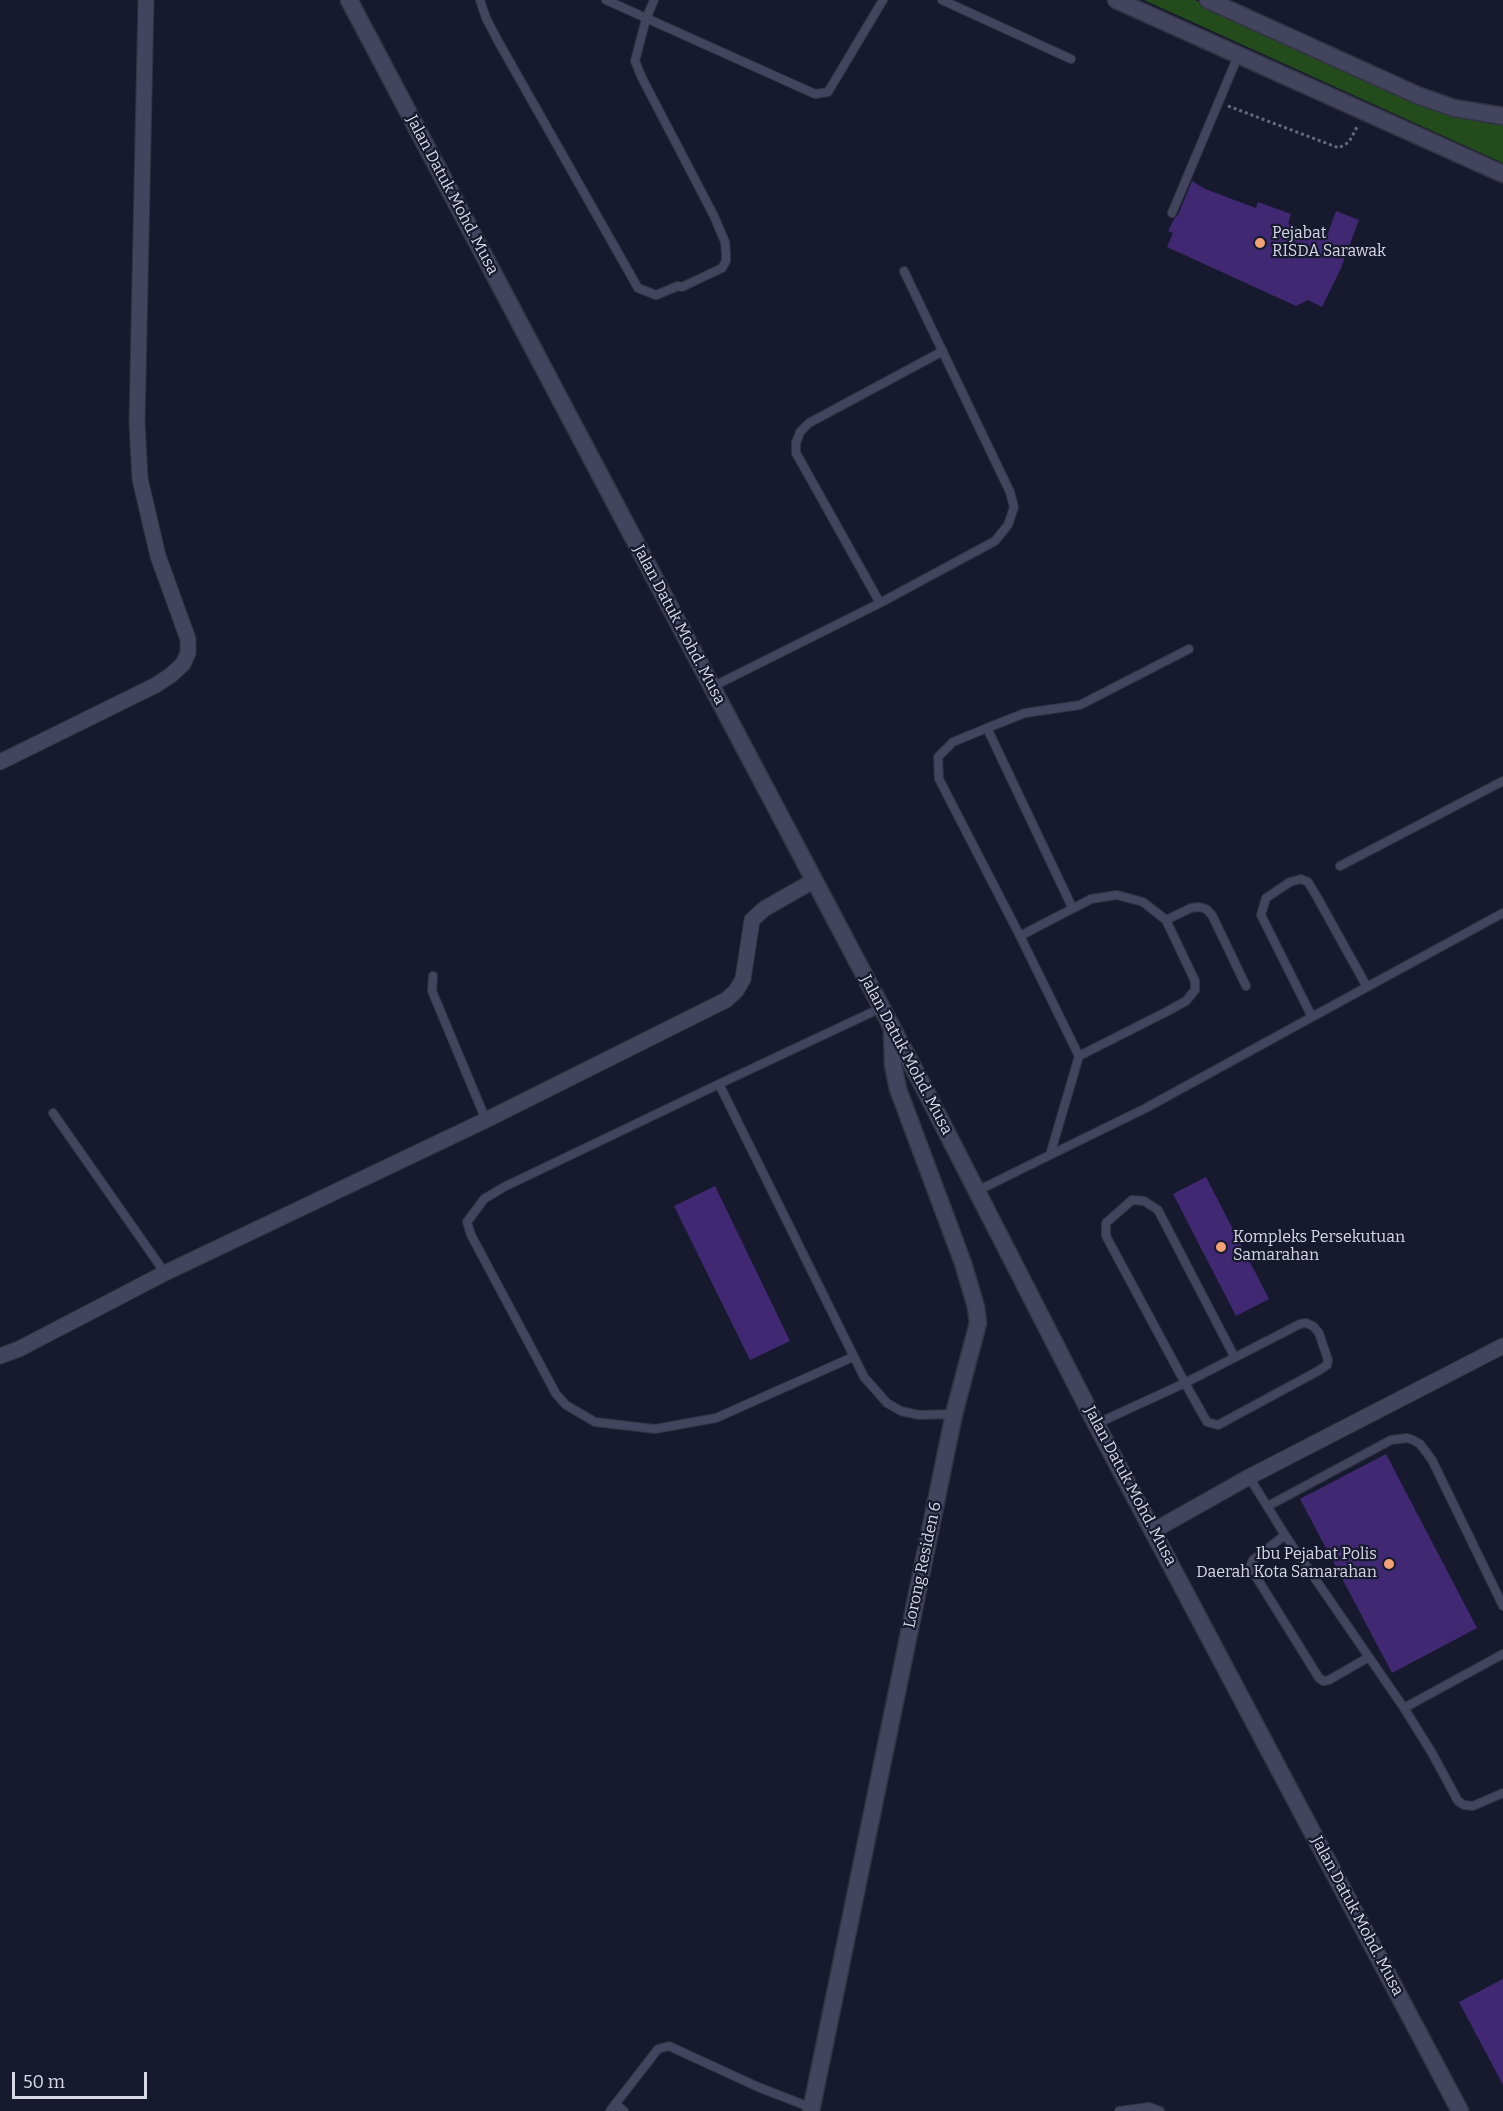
<!DOCTYPE html>
<style>
body{margin:0}
#map{position:relative;width:1503px;height:2111px;overflow:hidden;background:#171a2e;font-family:Bitter,serif}
canvas{display:block}
.scale{position:absolute;left:12px;top:2072px;width:135px;height:27px;box-sizing:border-box;border:3px solid #d7d9e8;border-top:0;padding-left:8px;font-size:18px;line-height:21px;white-space:nowrap;color:#d7d9e8;-webkit-text-stroke:4px #171a2e;paint-order:stroke}
</style>
<div id="map">
<canvas width="1503" height="2111"></canvas>
<div class="scale">50 m</div>
</div>
<script>
const c = document.querySelector('canvas').getContext('2d');
c.lineJoin = 'round';
function fillPath(path, color) { c.fillStyle = color; c.fill(path, 'evenodd'); }
const toPath = rows => new Path2D(rows.map(r => 'M' + r).join(''));
function trace(path, color, width, dash) { c.strokeStyle = color; c.lineWidth = width; c.lineCap = dash ? 'butt' : 'round'; c.setLineDash(dash || []); c.stroke(path); }
function write(font, color, halo, rows, align = 'center') {
  c.font = font + ' Bitter,serif'; c.lineWidth = 4.5; c.setLineDash([]); c.textBaseline = 'middle'; c.strokeStyle = halo; c.fillStyle = color; for (const [text, x, y, turn = 0] of rows) {
    c.save(); c.translate(x, y); c.rotate((+turn || 0) * Math.PI / 180); c.textAlign = isNaN(turn) ? turn : align; if (halo) c.strokeText(text, 0, 0); c.fillText(text, 0, 0); c.restore();
  }
}
fillPath(toPath([
 [1144,0,1195,0,1407,96,1503,118,1503,163]
]), '#234b1c');
fillPath(toPath([
 [1192,181,1205,189,1256,208,1258,202,1291,214,1288,224,1326,238,1336,211,1359,220,1341,268,1322,307,1308,300,1296,306,1167,247,1173,233,1168,231,1174,219,1178,215],
 [1206,1177,1269,1299,1236,1316,1173,1194],
 [715,1186,790,1341,750,1360,674,1206],
 [1386,1454,1477,1628,1392,1673,1300,1499],
 [1503,1979,1503,2085,1459,2002]
]), '#412872');
const service = toPath([
 [480,0,486,18,498,41,638,288,656,295,678,286,682,287,722,268,726,261,726,253,725,242,714,216,642,78,635,61,646,19,654,0],
 [606,0,815,94,828,92,883,0],
 [942,0,1071,59],
 [1172,213,1238,56],
 [880,603,800,460,796,453,796,443,800,432,809,423,943,351],
 [712,687,880,603,995,541,1008,525,1014,507,1010,492,904,271],
 [987,728,1025,713,1080,705,1189,649],
 [1340,866,1503,781],
 [1166,920,1191,908,1199,907,1206,909,1212,915,1246,986],
 [1020,936,939,779,938,757,953,742,987,728,1072,907],
 [433,976,432,991,486,1120],
 [1367,987,1503,913],
 [881,1008,719,1084,864,1377,887,1403,901,1411,919,1415,954,1414],
 [719,1084,504,1187,484,1199,467,1222,471,1235,556,1394,566,1405,595,1422,655,1429,716,1418,853,1357],
 [53,1113,165,1273],
 [1050,1155,1146,1108,1312,1017,1261,915,1266,898,1290,882,1301,879,1308,882,1317,897,1367,987,1312,1017],
 [977,1191,1050,1155,1079,1056,1020,936,1091,899,1117,895,1143,902,1166,920,1195,981,1195,990,1186,1001,1166,1012,1079,1056],
 [1096,1424,1185,1383,1300,1324,1306,1323,1313,1326,1319,1333,1328,1360,1327,1365,1318,1371,1218,1425,1207,1422,1185,1383,1106,1236,1106,1223,1132,1200,1144,1201,1158,1210,1234,1356],
 [1249,1477,1285,1535,1404,1708,1503,1654],
 [1268,1506,1391,1440,1407,1438,1413,1440,1420,1444,1432,1460,1503,1606],
 [1285,1535,1253,1560,1250,1567,1319,1678,1323,1681,1329,1680,1369,1657],
 [1404,1708,1432,1753,1458,1801,1464,1805,1473,1806,1503,1793],
 [615,2104,624,2111],
 [610,2111,658,2049,669,2046,758,2087,812,2108],
 [1119,2111,1149,2107,1160,2111]
]);
const minor = toPath([
 [0,762,156,685,171,675,183,664,188,653,188,639,158,556,140,479,137,423,146,0],
 [0,1356,19,1349,165,1273,486,1120,726,1000,736,991,743,979,752,920,764,909,813,881],
 [1153,1531,1249,1477,1503,1346]
]);
const tertiary = toPath([
 [811,2111,954,1414,978,1323,976,1307,963,1263,898,1089,893,1065,892,1028]
]);
const secondary = toPath([
 [349,0,923,1086,1096,1424,1460,2111],
 [1116,0,1503,174],
 [1208,0,1417,95,1454,108,1503,116]
]);
trace(service, '#323344', 10);
trace(minor, '#323344', 17);
trace(tertiary, '#323344', 19);
trace(secondary, '#323344', 19);
trace(toPath([
 [1228,106,1339,148,1349,142,1358,125]
]), '#67697b', 3, [3, 3]);
trace(service, '#42455d', 8);
trace(minor, '#42455d', 15);
trace(tertiary, '#42455d', 16);
trace(secondary, '#42455d', 16);
for (const [x, y, r, color] of [
 [1260,243,6,"#f0a279"],
 [1221,1247,6,"#f0a279"],
 [1389,1564,6,"#f0a279"]
]) { const dot = new Path2D(); dot.arc(x, y, r, 0, 2 * Math.PI); c.fillStyle = color; c.fill(dot); trace(dot, '#171a2e', 2); }
write('16px', '#d7d9e8', '#171a2e', [
 ["Jalan Datuk Mohd. Musa",452,195,62],
 ["Jalan Datuk Mohd. Musa",679,625,62],
 ["Jalan Datuk Mohd. Musa",906,1055,62],
 ["Jalan Datuk Mohd. Musa",1130,1486,62],
 ["Lorong Residen 6",923,1565,-78],
 ["Jalan Datuk Mohd. Musa",1357,1916,62]
]);
write('16px', '#d7d9e8', '#171a2e', [
 ["Pejabat",1272,234],
 ["RISDA Sarawak",1272,252],
 ["Kompleks Persekutuan",1233,1238],
 ["Samarahan",1233,1256],
 ["Ibu Pejabat Polis",1377,1555,"right"],
 ["Daerah Kota Samarahan",1377,1573,"right"]
], 'left');
</script>
